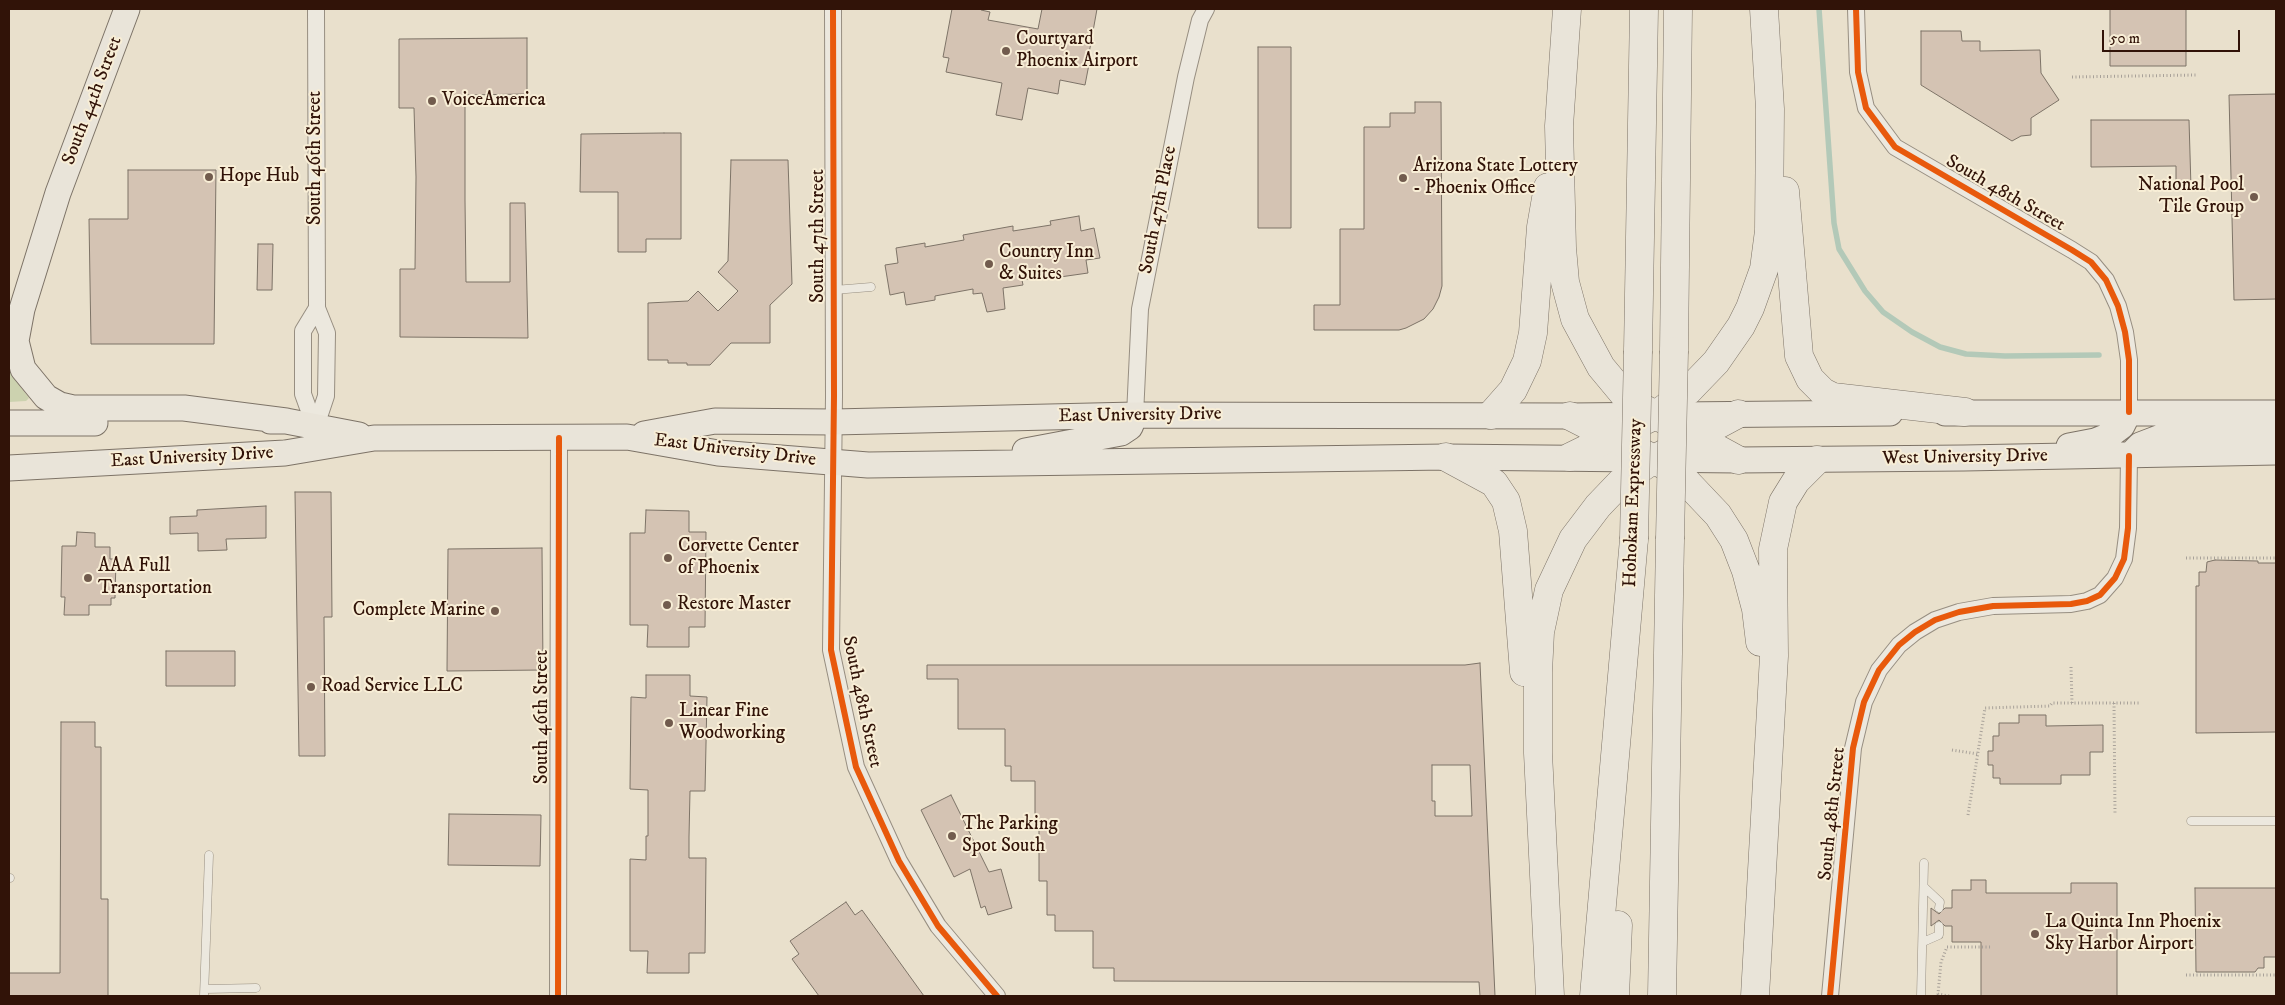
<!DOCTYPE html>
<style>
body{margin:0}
#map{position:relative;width:2285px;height:1005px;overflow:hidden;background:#e9e0cc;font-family:"IM FELL DW Pica",serif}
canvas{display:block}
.frame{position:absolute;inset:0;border:10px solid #311308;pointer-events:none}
.scale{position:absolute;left:2102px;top:30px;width:138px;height:22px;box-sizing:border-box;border:2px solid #311308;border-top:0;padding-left:6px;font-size:15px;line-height:18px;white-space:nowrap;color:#311308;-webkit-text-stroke:4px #f8eed6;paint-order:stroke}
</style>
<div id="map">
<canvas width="2285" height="1005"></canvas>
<div class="frame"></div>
<div class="scale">50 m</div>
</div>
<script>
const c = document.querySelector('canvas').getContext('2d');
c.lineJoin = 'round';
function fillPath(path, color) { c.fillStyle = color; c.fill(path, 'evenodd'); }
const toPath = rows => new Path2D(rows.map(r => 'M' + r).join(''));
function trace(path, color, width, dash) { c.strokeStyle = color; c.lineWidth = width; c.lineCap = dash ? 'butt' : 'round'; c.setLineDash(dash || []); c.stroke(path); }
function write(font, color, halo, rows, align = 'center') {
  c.font = font + ' "IM FELL DW Pica",serif'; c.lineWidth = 4; c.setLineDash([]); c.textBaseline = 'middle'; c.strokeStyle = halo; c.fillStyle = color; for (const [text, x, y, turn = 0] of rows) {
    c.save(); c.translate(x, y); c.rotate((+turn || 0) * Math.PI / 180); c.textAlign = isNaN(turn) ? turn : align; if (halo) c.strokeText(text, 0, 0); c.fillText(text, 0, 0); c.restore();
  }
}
fillPath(toPath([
 [9,367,22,389,29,398,26,401,9,402]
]), '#ccd2af');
trace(toPath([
 [1819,9,1834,223,1839,249,1865,291,1883,312,1912,332,1940,347,1966,354,2005,356,2099,355]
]), '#b3c9b8', 5.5);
const building = toPath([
 [952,9,982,9,981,10,990,12,988,20,1038,29,1042,9,1097,9,1088,59,1090,59,1085,85,1060,80,1058,94,1028,88,1022,120,996,115,1002,83,946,72,949,58,943,57,952,9],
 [2110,9,2186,9,2186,66,2110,66,2110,9],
 [1921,31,1961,31,1962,41,1980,41,1980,51,2040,50,2041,73,2059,100,2031,118,2031,135,2021,136,2012,141,1921,85,1921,31],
 [527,38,527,94,465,95,465,200,466,282,510,282,510,203,525,203,528,338,400,337,400,269,415,269,416,177,414,108,399,108,399,39,527,38],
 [1258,47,1291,47,1291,228,1258,228,1258,47],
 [2276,94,2276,299,2234,300,2229,95,2276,94],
 [1415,102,1441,102,1442,286,1439,297,1433,309,1424,319,1406,328,1399,330,1314,330,1314,305,1340,305,1340,229,1364,229,1364,127,1390,127,1390,113,1415,113,1415,102],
 [2091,120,2189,120,2191,188,2176,188,2176,166,2091,167,2091,120],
 [664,133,681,133,681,239,646,239,646,252,618,252,618,192,580,192,581,134,664,133],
 [731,160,788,160,792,284,770,305,770,343,731,343,710,365,687,365,687,363,668,363,668,360,648,360,648,303,688,301,698,291,718,311,738,291,718,272,728,261,731,160],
 [128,170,216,170,214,344,91,344,89,219,128,219,128,170],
 [1079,216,1081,231,1094,228,1100,258,1086,260,1088,273,1060,277,1060,273,1022,280,1023,285,1003,288,1005,309,987,312,982,293,973,294,973,289,935,296,935,300,906,305,904,292,890,295,885,265,898,263,896,248,925,243,925,247,964,240,963,235,1013,226,1013,231,1051,225,1050,221,1079,216],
 [258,244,273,244,272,290,257,290,258,244],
 [295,492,331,492,332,617,324,617,325,756,299,756,295,492],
 [266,506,266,538,226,539,227,550,198,551,198,533,170,534,170,517,197,516,197,510,266,506],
 [646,510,689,511,689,532,706,532,705,627,689,627,689,647,647,647,648,625,630,625,630,533,645,533,646,510],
 [77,532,95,533,95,547,110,547,110,559,116,559,115,598,111,598,111,605,89,605,89,615,64,615,65,597,61,597,62,546,76,546,77,532],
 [542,548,543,670,447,671,448,549,542,548],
 [2215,560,2258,561,2258,563,2276,563,2276,732,2196,733,2196,586,2199,586,2199,572,2206,572,2207,562,2215,560],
 [166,651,235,651,235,686,166,686,166,651],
 [1480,663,1495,996,1480,996,1479,982,1114,981,1114,968,1093,968,1093,931,1055,931,1055,915,1047,915,1047,881,1039,881,1039,830,1035,830,1035,781,1011,781,1011,766,1005,766,1005,729,958,729,958,679,927,679,927,665,1465,665,1480,663],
 [1432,765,1470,765,1472,816,1435,816,1435,801,1432,801,1432,765],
 [646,675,690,675,690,696,707,697,705,791,690,791,689,837,689,858,706,858,705,953,689,953,689,973,647,973,648,951,630,951,630,859,646,860,646,836,648,836,648,790,630,789,631,697,646,698,646,675],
 [2019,715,2046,715,2046,726,2103,725,2103,752,2090,752,2090,775,2061,775,2061,784,2000,784,2000,778,1993,778,1993,765,1988,765,1988,751,1993,751,1993,736,1999,736,1999,723,2019,723,2019,715],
 [61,722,95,722,95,747,101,747,101,899,108,899,108,996,9,996,9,973,60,973,61,722],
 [951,795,989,872,1001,869,1012,908,988,915,985,906,981,908,970,869,954,877,921,810,951,795],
 [449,814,541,815,540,866,448,865,449,814],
 [1971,880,1986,880,1986,893,2071,893,2071,883,2117,883,2117,996,1981,996,1981,942,1952,942,1952,926,1945,926,1939,920,1931,926,1931,908,1939,914,1945,908,1952,908,1952,890,1971,890,1971,880],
 [2195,888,2276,888,2276,957,2264,957,2264,968,2258,968,2255,972,2196,972,2195,888],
 [846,902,855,915,862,910,924,996,819,996,792,959,799,954,790,941,846,902]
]);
fillPath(building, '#d4c3b3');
trace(building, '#7d7367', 1);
const lane = toPath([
 [834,290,871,287],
 [2191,821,2276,821],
 [9,878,10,878],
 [1924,887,1940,902,1939,908],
 [1923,942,1939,935,1939,926],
 [205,989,256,988],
 [204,996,209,855],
 [1921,996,1924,863]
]);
const street = toPath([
 [316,9,317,308,327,333,326,396,316,426],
 [833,9,834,396,831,650,856,767,899,861,938,926,997,996],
 [1856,9,1858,72,1866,108,1895,147,2072,250,2091,262,2106,280,2118,306,2125,332,2129,360,2129,412],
 [1135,415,1140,309,1186,77,1200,20,1206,9],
 [316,430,303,394,303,331,317,308],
 [558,996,559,438],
 [1830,996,1853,748,1864,702,1879,670,1899,645,1915,632,1935,620,1959,612,1993,606,2071,604,2087,601,2100,595,2115,578,2124,559,2128,528,2129,456]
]);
const primary = toPath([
 [127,9,58,193,22,309,16,341,23,369,46,397,60,405,73,408,184,408,286,421],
 [1945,413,2276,413],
 [270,421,286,421,359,435],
 [9,423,95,423],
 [644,434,715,421,834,422,1135,415,1570,416,1890,413],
 [2069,446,2095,441,2110,435,2122,426,2129,412],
 [1025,451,1121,433,1130,427,1135,415],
 [2129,456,2140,445,2161,437,2276,430],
 [9,468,285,453,374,438,627,437,718,453,868,465,1446,457,1738,460,1964,458,2276,452]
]);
const highway = toPath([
 [1567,9,1559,126,1562,248,1565,282,1575,319,1601,367,1626,397,1639,406,1738,460],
 [1785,191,1799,356,1810,379,1823,392,1833,397,1965,412],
 [1638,351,1644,9],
 [1674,351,1678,9],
 [1491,415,1513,390,1527,361,1533,333,1541,227,1548,187],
 [1570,416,1654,459,1681,476,1718,515,1734,540,1746,571,1756,609,1760,642],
 [1446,457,1494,483,1506,501,1513,531,1524,672],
 [1570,457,1656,415,1689,390,1716,362,1741,326,1750,308,1764,269,1769,231,1770,109,1764,9],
 [1550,996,1538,753,1538,672,1540,632,1549,590,1573,539,1598,506,1620,483,1654,459,1738,414],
 [1594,996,1634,539],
 [1615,996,1618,925],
 [1662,996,1670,539],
 [1755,996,1774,656,1773,549,1783,502,1796,481,1817,460]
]);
trace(lane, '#978e81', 9);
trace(street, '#978e81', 18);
trace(primary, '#7d7367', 27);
trace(highway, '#7d7367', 29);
trace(toPath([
 [2072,77,2196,75],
 [2186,558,2276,558],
 [2071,667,2072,703],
 [2114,703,2115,814],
 [1952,750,1978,754],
 [1968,815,1985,708,2050,706,2052,703,2140,703],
 [2186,975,2276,975],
 [1949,996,1938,994,1941,962,1947,947,1991,947]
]), '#a8a199', 3, [1, 2.5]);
trace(lane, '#ece8de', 8);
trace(street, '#ece8de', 16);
trace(primary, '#e9e4d9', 25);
trace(highway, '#e9e4d9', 28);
const highwayBridge = toPath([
 [1634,539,1638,351],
 [1670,539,1674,351]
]);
trace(highwayBridge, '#7d7367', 29, []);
trace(highwayBridge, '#e9e4d9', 28);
trace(toPath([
 [833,9,834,396,831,650,856,767,899,861,938,926,997,996],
 [1856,9,1858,72,1866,108,1895,147,2072,250,2091,262,2106,280,2118,306,2125,332,2129,360,2129,412],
 [558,996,559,438],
 [1830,996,1853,748,1864,702,1879,670,1899,645,1915,632,1935,620,1959,612,1993,606,2071,604,2087,601,2100,595,2115,578,2124,559,2128,528,2129,456]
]), '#e8590c', 6);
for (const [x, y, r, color] of [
 [1006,51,5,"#715b4d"],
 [432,101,5,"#715b4d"],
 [209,177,5,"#715b4d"],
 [1403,178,5,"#715b4d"],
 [2254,197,5,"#715b4d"],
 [989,264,5,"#715b4d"],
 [668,558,5,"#715b4d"],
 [88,578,5,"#715b4d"],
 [667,605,5,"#715b4d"],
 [495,611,5,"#715b4d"],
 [311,687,5,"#715b4d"],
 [669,723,5,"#715b4d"],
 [952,836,5,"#715b4d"],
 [2035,934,5,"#715b4d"]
]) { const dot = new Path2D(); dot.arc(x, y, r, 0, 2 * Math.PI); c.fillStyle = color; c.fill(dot); trace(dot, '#f8eed6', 2); }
write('19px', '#311308', '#f8eed6', [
 ["Courtyard",1016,40],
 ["Phoenix Airport",1016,62],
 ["VoiceAmerica",442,101],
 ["Arizona State Lottery",1413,167],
 ["- Phoenix Office",1413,189],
 ["Hope Hub",219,177],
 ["National Pool",2244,186,"right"],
 ["Tile Group",2244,208,"right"],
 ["Country Inn",999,253],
 ["& Suites",999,275],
 ["Corvette Center",678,547],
 ["of Phoenix",678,569],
 ["AAA Full",98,567],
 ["Transportation",98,589],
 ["Restore Master",677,605],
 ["Complete Marine",485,611,"right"],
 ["Road Service LLC",321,687],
 ["Linear Fine",679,712],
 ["Woodworking",679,734],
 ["The Parking",962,825],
 ["Spot South",962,847],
 ["La Quinta Inn Phoenix",2045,923],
 ["Sky Harbor Airport",2045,945]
], 'left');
write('19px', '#311308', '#f8eed6', [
 ["South 44th Street",93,101,-69],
 ["South 46th Street",316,158,-90],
 ["South 48th Street",2005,194,30],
 ["South 47th Place",1159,210,-79],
 ["South 47th Street",819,236,-90],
 ["East University Drive",1140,416,-1],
 ["East University Drive",735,451,7],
 ["East University Drive",192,458,-3],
 ["West University Drive",1965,458,-1],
 ["Hohokam Expressway",1634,503,-88],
 ["South 48th Street",861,702,78],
 ["South 46th Street",543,717,-90],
 ["South 48th Street",1833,814,-84]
]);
</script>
